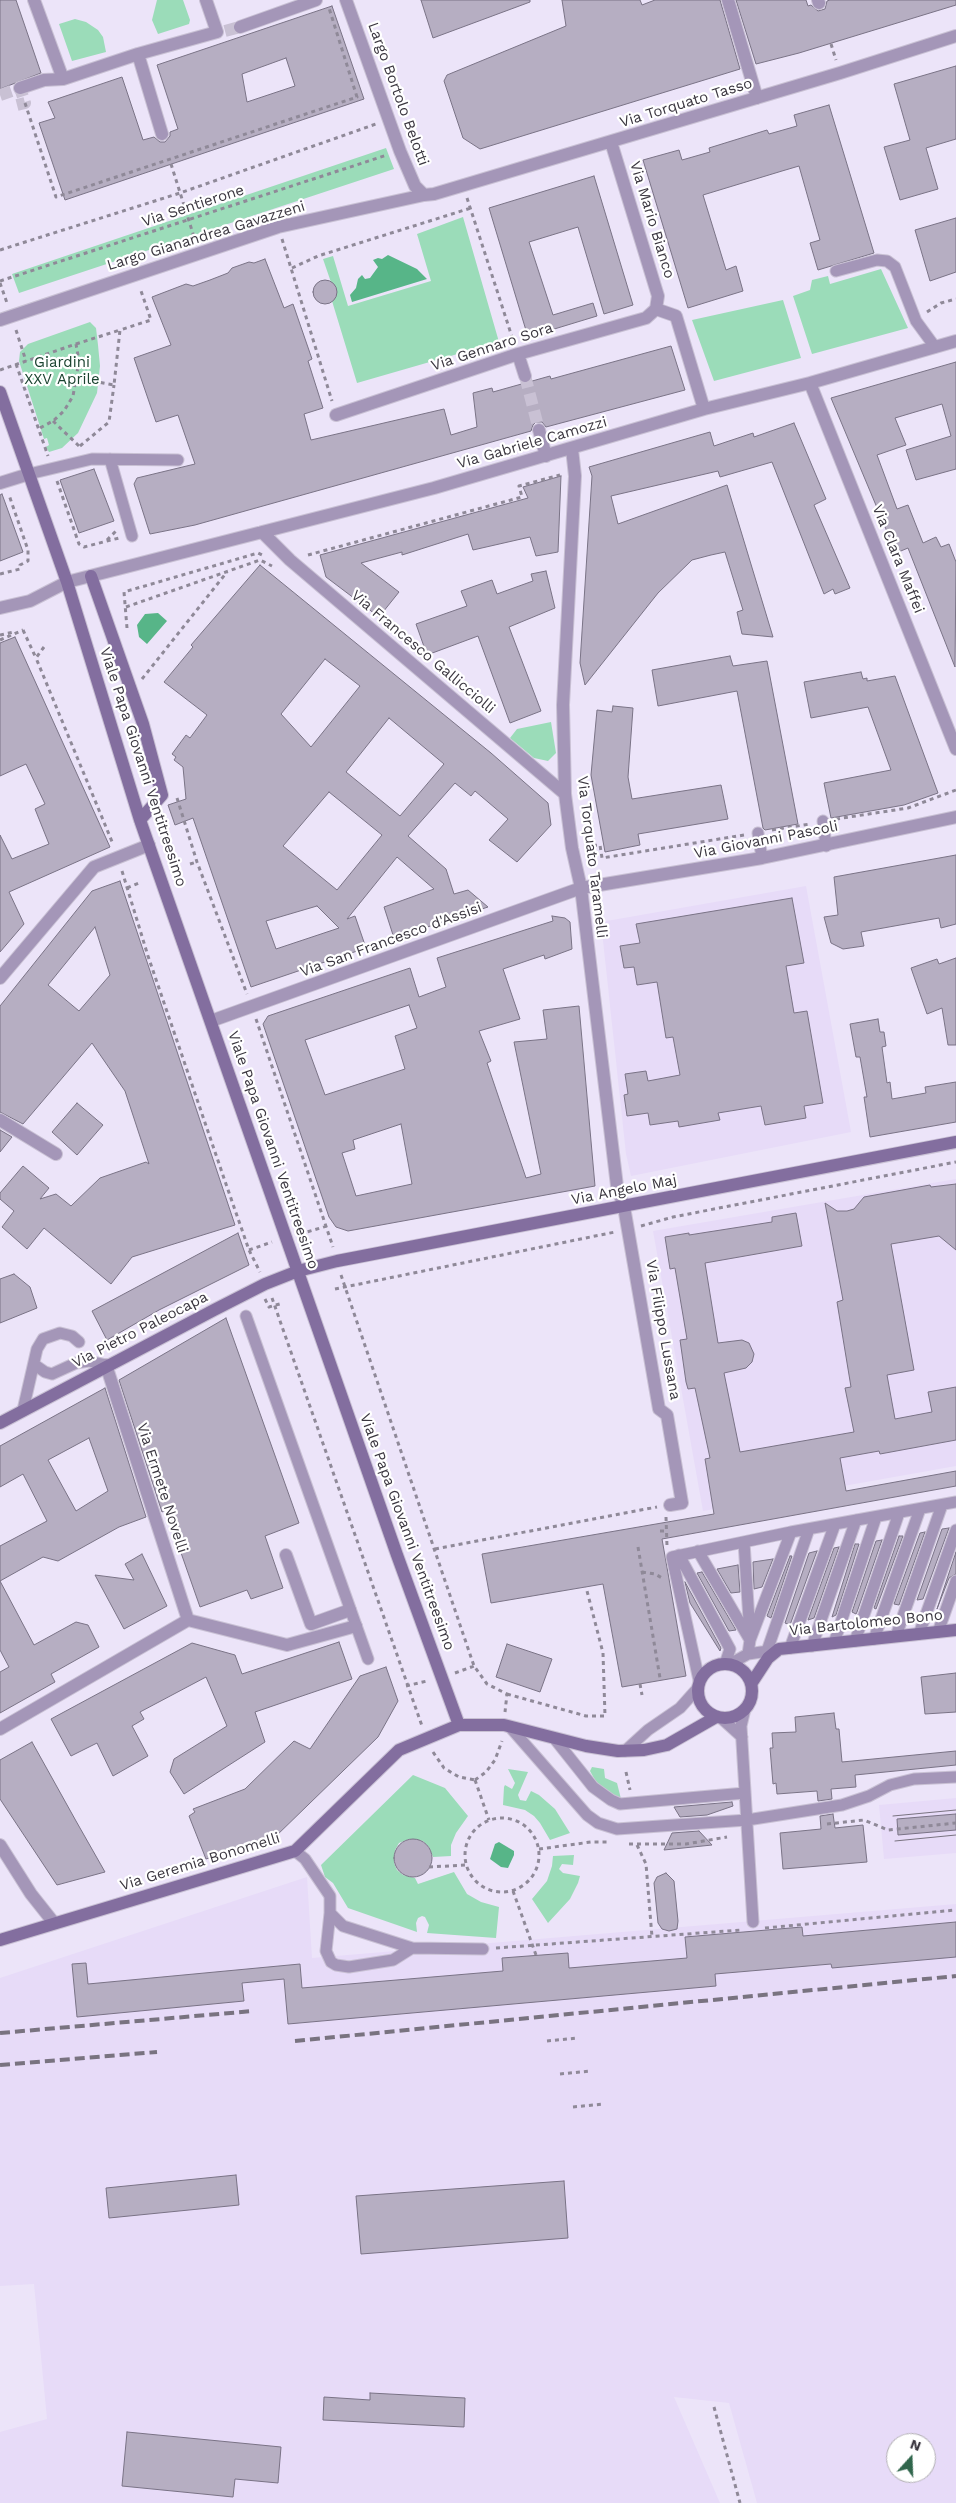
<!DOCTYPE html>
<style>
body{margin:0}
#map{position:relative;width:956px;height:2503px;overflow:hidden;background:#ece4f9;font-family:"Work Sans",sans-serif}
canvas{display:block}
.north{position:absolute;left:886px;top:2433px;width:50px;height:50px;box-sizing:border-box;background:#fff;border:1px solid #b1afb3;border-radius:50%;rotate:20deg;font-size:14px;font-weight:700;line-height:20px;text-align:center;color:#3b3740}
.north::after{content:'';display:block;margin:auto;width:18px;height:22px;background:#30664c;clip-path:polygon(50% 0,100% 100%,50% 72%,0 100%)}
</style>
<div id="map">
<canvas width="956" height="2503"></canvas>
<div class="north">N</div>
</div>
<script>
const c = document.querySelector('canvas').getContext('2d');
c.lineJoin = 'round';
function fillPath(path, color) { c.fillStyle = color; c.fill(path, 'evenodd'); }
const toPath = rows => new Path2D(rows.map(r => 'M' + r).join(''));
function trace(path, color, width, dash) { c.strokeStyle = color; c.lineWidth = width; c.lineCap = dash ? 'butt' : 'round'; c.setLineDash(dash || []); c.stroke(path); }
function write(font, color, halo, rows, align = 'center') {
  c.font = font + ' "Work Sans",sans-serif'; c.lineWidth = 4.5; c.setLineDash([]); c.textBaseline = 'middle'; c.strokeStyle = halo; c.fillStyle = color; for (const [text, x, y, turn = 0] of rows) {
    c.save(); c.translate(x, y); c.rotate((+turn || 0) * Math.PI / 180); c.textAlign = isNaN(turn) ? turn : align; if (halo) c.strokeText(text, 0, 0); c.fillText(text, 0, 0); c.restore();
  }
}
fillPath(toPath([
 [806,886,851,1132,631,1176,626,1154,601,922],
 [956,1179,956,1466,703,1511,653,1231],
 [956,1798,956,1853,884,1859,879,1805],
 [307,1877,312,1958,956,1904,956,2503,757,2503,729,2403,674,2397,720,2503,0,2503,0,2432,47,2419,34,2284,0,2286,0,1978],
 [896,2443,926,2443,926,2473,896,2473]
]), '#e7dbf8');
fillPath(toPath([
 [157,0,183,0,190,20,189,24,158,34,152,20],
 [75,19,86,22,98,30,103,37,106,52,72,61,59,24],
 [386,148,394,169,19,293,12,274],
 [463,217,499,342,357,383,332,301,335,294,323,259,333,256,348,306,431,281,417,234],
 [881,269,908,328,812,354,793,296,810,290,812,280,828,276,830,284],
 [783,300,801,358,714,381,692,320],
 [90,322,96,328,98,345,100,366,97,393,78,433,62,448,49,452,46,447,49,445,47,438,44,439,19,361,20,352,28,344],
 [551,722,556,753,548,761,534,758,510,738,517,729],
 [592,1767,604,1769,605,1778,617,1783,621,1799,607,1794,595,1780,590,1771],
 [508,1769,528,1772,518,1795,520,1800,526,1801,531,1791,539,1795,555,1809,570,1833,550,1840,540,1823,534,1816,525,1810,503,1805,504,1787,505,1785,512,1789,515,1783],
 [413,1775,445,1788,468,1816,456,1833,451,1845,451,1856,433,1857,429,1847,423,1841,409,1839,399,1843,395,1850,394,1863,397,1870,403,1875,415,1878,418,1884,454,1872,467,1894,481,1902,499,1907,496,1938,427,1933,429,1925,425,1917,422,1916,418,1918,416,1923,417,1932,348,1908,333,1883,325,1877,321,1865],
 [574,1855,573,1865,562,1864,559,1869,563,1873,580,1876,578,1883,570,1899,548,1923,532,1899,547,1881,552,1866,553,1856]
]), '#9bdcb9');
fillPath(toPath([
 [388,255,417,269,427,279,352,302,350,295,356,288,358,279,362,275,365,279,370,278,378,267,373,260,378,258,382,259],
 [158,613,167,621,147,644,139,637,137,625,145,614],
 [499,1842,514,1851,514,1855,508,1868,501,1867,490,1859,495,1844]
]), '#57b588');
const building = toPath([
 [0,0,16,0,41,73,0,89,0,0],
 [421,0,530,0,530,2,433,38,421,0],
 [562,0,640,0,642,5,655,0,720,0,740,69,480,149,463,138,444,81,447,75,566,26,562,0],
 [736,0,806,0,808,6,811,5,818,11,825,9,827,1,830,0,956,0,956,5,799,53,756,64,736,0],
 [332,6,364,99,65,200,39,123,55,118,48,102,122,77,143,140,154,137,160,142,165,142,170,136,170,132,178,129,157,65,332,6],
 [286,58,295,86,247,102,242,74,286,58],
 [956,66,956,139,926,148,938,189,900,200,884,147,910,140,894,84,956,66],
 [829,105,874,253,818,270,810,243,820,240,799,166,782,171,703,195,726,270,736,266,743,291,688,308,643,160,679,150,682,160,710,152,709,148,767,130,769,134,797,126,794,115,829,105],
 [594,176,633,305,604,314,578,227,529,242,553,315,593,303,597,316,528,337,489,208,594,176],
 [956,218,956,272,930,281,915,230,956,218],
 [265,259,284,308,293,304,312,359,308,361,323,408,304,414,311,440,444,409,451,435,477,427,473,393,492,388,493,392,550,376,551,379,671,346,685,390,546,427,542,422,536,422,533,425,531,431,195,525,150,534,134,484,137,478,195,464,178,415,156,422,134,358,171,345,152,297,186,284,193,286,210,280,228,273,232,268,249,262,254,263,265,259],
 '313 292a12 12 0 1 1 24 0a12 12 0 1 1-24 0Z',
 [956,362,956,469,916,480,906,450,951,436,942,404,895,418,906,445,877,455,897,509,908,505,923,543,936,537,941,547,949,544,956,562,955,667,908,548,896,553,831,398,956,362],
 [794,423,826,499,814,505,850,588,835,594,833,589,824,594,772,462,720,477,718,471,611,496,618,524,727,485,773,637,742,634,737,612,743,610,725,552,711,555,692,560,658,593,585,685,580,663,592,476,589,467,710,432,714,446,753,433,754,437,794,423],
 [94,469,114,521,79,533,60,480,94,469],
 [561,476,558,552,536,556,530,537,473,550,468,534,402,555,402,552,361,563,399,592,379,617,326,577,320,555,528,498,523,487,561,476],
 [2,494,23,552,0,561,0,495,2,494],
 [260,565,491,753,548,803,551,825,517,862,489,840,508,819,475,791,471,796,455,783,408,836,446,869,454,894,468,890,488,907,394,938,384,907,434,889,397,857,347,919,355,916,366,948,251,987,193,818,175,825,168,805,186,799,183,767,174,760,176,757,172,754,186,735,190,738,207,715,164,682,193,647,191,645,260,565],
 [325,659,360,686,311,747,281,714,325,659],
 [389,718,444,764,400,816,346,772,389,718],
 [329,792,382,835,337,890,283,846,329,792],
 [317,906,339,928,276,949,266,921,317,906],
 [546,571,555,608,509,627,541,711,510,723,478,636,427,655,416,624,467,606,461,591,492,580,497,594,533,581,531,574,546,571],
 [15,637,110,847,9,892,24,924,0,952,0,835,12,859,49,844,35,809,45,804,26,764,0,776,0,643,15,637],
 [730,656,733,666,767,661,798,824,765,830,763,828,737,691,658,706,652,670,730,656],
 [861,672,863,679,867,678,867,681,895,676,938,793,904,805,831,818,824,783,891,770,868,707,811,718,804,682,861,672],
 [613,706,633,708,628,777,632,799,721,785,728,819,638,834,640,845,605,852,591,775,597,710,612,712,613,706],
 [956,855,956,924,941,928,939,918,861,932,864,946,843,949,831,943,824,917,838,915,834,877,956,855],
 [120,881,235,1225,132,1257,111,1284,44,1228,27,1249,2,1227,14,1211,0,1199,0,1193,23,1166,49,1188,40,1199,56,1194,71,1206,100,1178,146,1162,149,1164,125,1091,92,1043,23,1124,0,1112,0,1006,92,891,120,881],
 [95,927,110,975,79,1011,48,985,95,927],
 [792,898,804,963,786,966,794,1013,807,1011,823,1103,804,1106,806,1118,765,1125,761,1106,718,1113,720,1120,679,1127,678,1121,650,1125,648,1113,627,1116,624,1095,628,1094,625,1074,646,1071,648,1081,680,1075,673,1037,666,1038,657,982,637,985,634,967,624,968,620,946,640,943,636,924,792,898],
 [552,916,565,918,570,922,572,949,545,959,544,955,503,969,520,1019,479,1031,491,1061,487,1063,526,1178,541,1174,514,1042,547,1039,543,1010,579,1006,595,1186,348,1231,336,1227,329,1217,263,1024,268,1016,410,968,419,997,446,987,437,958,553,921,552,916],
 [409,1005,417,1028,395,1036,405,1069,325,1095,305,1040,409,1005],
 [401,1124,412,1184,356,1196,342,1153,355,1149,353,1140,401,1124],
 [956,958,956,1045,948,1045,942,1008,927,1014,911,968,937,959,939,964,956,958],
 [878,1019,880,1032,884,1032,886,1046,882,1047,887,1083,890,1082,892,1099,926,1093,925,1087,956,1082,956,1122,870,1137,864,1097,867,1097,860,1057,856,1057,850,1024,878,1019],
 [77,1103,103,1125,77,1155,52,1132,77,1103],
 [0,1130,12,1137,0,1152,0,1130],
 [956,1184,956,1250,939,1236,891,1244,914,1370,887,1375,895,1419,932,1412,928,1392,956,1387,956,1440,880,1454,879,1451,840,1458,846,1491,956,1471,956,1486,662,1539,686,1676,622,1687,603,1584,491,1603,482,1554,714,1514,705,1459,710,1458,695,1388,688,1389,686,1382,680,1340,687,1339,675,1268,670,1269,665,1237,689,1233,689,1235,772,1222,772,1217,796,1213,802,1246,705,1263,718,1343,742,1340,749,1343,754,1354,752,1362,746,1368,724,1373,740,1452,854,1432,845,1388,851,1387,837,1302,843,1300,825,1203,837,1211,847,1211,854,1209,864,1197,930,1185,931,1187,956,1184],
 [238,1233,249,1265,159,1310,107,1340,92,1311,238,1233],
 [14,1274,30,1287,37,1308,0,1323,0,1279,14,1274],
 [226,1318,299,1523,265,1536,283,1588,251,1599,247,1590,200,1607,166,1510,162,1512,119,1380,226,1318],
 [105,1388,146,1517,119,1527,58,1561,43,1557,0,1581,34,1645,76,1622,88,1625,99,1647,51,1674,55,1682,0,1713,0,1672,9,1667,0,1650,0,1546,47,1521,23,1474,0,1487,0,1446,105,1388],
 [89,1438,108,1491,76,1511,48,1460,89,1438],
 [949,1528,923,1599,917,1600,942,1529,949,1528],
 [925,1532,899,1605,894,1604,920,1533,925,1532],
 [899,1536,903,1536,876,1609,874,1608,899,1536],
 [882,1540,857,1612,856,1614,852,1612,876,1541,882,1540],
 [855,1544,859,1544,836,1615,832,1617,855,1544],
 [839,1547,814,1618,808,1620,834,1548,839,1547],
 [817,1551,790,1625,785,1623,809,1553,817,1551],
 [956,1552,956,1574,949,1578,937,1609,956,1552],
 [142,1554,167,1606,124,1629,95,1575,134,1580,125,1564,142,1554],
 [790,1556,792,1556,771,1618,767,1616,790,1556],
 [773,1559,762,1587,754,1589,753,1562,773,1559],
 [738,1565,740,1592,731,1593,717,1569,738,1565],
 [702,1572,736,1630,729,1631,697,1573,702,1572],
 [685,1582,721,1648,720,1651,690,1603,685,1582],
 [339,1642,352,1679,255,1712,265,1742,184,1794,170,1772,174,1759,227,1726,206,1677,140,1712,144,1719,132,1726,148,1756,113,1776,97,1743,71,1756,51,1719,192,1643,235,1655,242,1674,339,1642],
 [507,1644,552,1659,540,1692,496,1677,507,1644],
 [386,1667,398,1701,378,1737,274,1838,206,1859,189,1816,195,1812,193,1809,245,1789,294,1741,310,1749,360,1676,386,1667],
 [956,1673,956,1712,925,1714,921,1677,956,1673],
 [834,1713,836,1729,839,1729,842,1762,956,1751,956,1765,855,1775,856,1787,831,1789,832,1799,818,1801,817,1791,777,1794,776,1783,773,1784,770,1748,773,1748,772,1733,796,1732,795,1717,834,1713],
 [32,1742,76,1821,105,1872,57,1885,0,1799,0,1760,32,1742],
 [732,1802,733,1806,707,1815,680,1817,674,1807,732,1802],
 [833,1814,835,1828,863,1825,867,1862,783,1869,780,1833,821,1829,820,1816,833,1814],
 [956,1814,956,1830,898,1835,897,1819,956,1814],
 [699,1831,712,1845,664,1850,672,1833,699,1831],
 '394 1858a19 19 0 1 1 38 0a19 19 0 1 1-38 0Z',
 [666,1873,674,1881,678,1921,677,1929,669,1931,662,1929,658,1923,654,1883,657,1877,666,1873],
 [956,1922,956,1957,832,1968,831,1964,715,1974,716,1986,288,2024,284,1979,242,1983,244,2001,77,2017,72,1964,86,1963,88,1984,300,1964,302,1988,503,1971,502,1958,568,1953,569,1968,687,1958,685,1937,802,1927,803,1936,956,1922],
 [236,2175,239,2205,109,2218,106,2188,236,2175],
 [564,2181,568,2238,361,2254,356,2196,564,2181],
 [370,2393,465,2398,464,2427,323,2420,324,2397,370,2400,370,2393],
 [127,2432,281,2447,278,2483,235,2479,233,2497,122,2486,127,2432]
]);
fillPath(building, '#b6aec2');
trace(building, '#7a7386', 1);
trace(toPath([
 [225,31,240,27],
 [0,95,20,88,25,103,17,105],
 [525,376,539,430]
]), '#c9c1d4', 12, [12, 6]);
const lane = toPath([
 [836,271,877,260,887,261,895,267,916,321,935,347],
 [110,459,132,536],
 [29,474,92,459,178,460],
 [823,821,826,846],
 [758,833,762,858],
 [246,1316,368,1659],
 [35,1365,45,1372,52,1374,76,1363,89,1361,106,1365],
 [23,1410,37,1349,43,1339,60,1333,72,1336,79,1342],
 [744,1542,750,1636],
 [698,1551,750,1640],
 [679,1555,730,1649,725,1664],
 [938,1632,956,1581],
 [919,1634,956,1530],
 [896,1636,942,1505],
 [874,1639,920,1509],
 [855,1641,899,1513],
 [834,1643,876,1517],
 [812,1646,856,1520],
 [790,1648,835,1524],
 [767,1651,809,1529],
 [748,1654,750,1640,791,1532],
 [730,1664,748,1654,775,1650],
 [699,1680,672,1557,791,1532,956,1502],
 [745,1709,741,1726,753,1922],
 [721,1718,742,1737],
 [510,1727,587,1815,598,1823,617,1829,747,1820,842,1805,869,1796,890,1785,914,1779,956,1777],
 [554,1738,593,1787,611,1800,620,1804,745,1793],
 [625,1751,648,1730,680,1708,697,1689],
 [295,1851,305,1859,330,1896,330,1913,326,1951,331,1962,336,1965,349,1967,393,1960,412,1948],
 [330,1913,343,1926,412,1948,483,1949]
]);
const street = toPath([
 [34,0,63,79,138,54,217,32,206,0],
 [346,0,400,151,415,186,424,195],
 [728,0,757,98],
 [818,0,819,3],
 [240,27,316,0],
 [138,54,162,134],
 [20,88,44,80,63,79],
 [611,142,658,296,656,309,676,316,704,409],
 [0,320,278,227,424,195,434,194,840,73,956,36],
 [518,354,525,376],
 [810,383,956,749],
 [336,415,518,354,646,318,656,309],
 [539,430,546,456],
 [572,449,575,476,563,705,565,794,572,848,581,888,617,1186,624,1207,659,1409,667,1415,682,1503,670,1505],
 [0,483,29,474],
 [262,532,290,560,565,794],
 [0,608,30,601,67,582,434,488,704,409,810,383,956,341],
 [0,978,94,867,149,845],
 [211,1021,581,888,762,858,956,817],
 [0,1120,56,1154],
 [106,1365,188,1620],
 [286,1555,311,1624,350,1610],
 [0,1729,188,1620,287,1645,356,1626],
 [0,1845,31,1894,54,1923]
]);
const secondary = toPath([
 [0,392,67,582,140,820,397,1555,459,1725],
 [91,576,143,724,162,795,140,820],
 [0,1423,214,1310,265,1284,298,1271,337,1261,956,1142],
 '698 1691a27 27 0 1 1 54 0a27 27 0 1 1-54 0Z',
 [751,1684,768,1658,779,1649,956,1630],
 [0,1940,295,1851,399,1750,459,1725,504,1725,586,1746,618,1751,644,1750,667,1745,716,1717]
]);
trace(lane, '#c9c1d4', 13);
trace(street, '#c9c1d4', 14);
trace(secondary, '#c9c1d4', 14);
trace(toPath([
 [831,44,836,60],
 [25,103,56,197,357,97,329,8],
 [171,164,195,240],
 [467,198,513,340],
 [282,239,332,401],
 [0,250,180,193,376,124],
 [292,268,318,256,471,208],
 [0,281,387,155],
 [0,283,7,303],
 [927,312,941,303,956,299],
 [16,330,26,361],
 [76,344,120,330],
 [16,364,48,456],
 [0,370,76,344,79,361,73,396,64,411,53,421,38,429],
 [77,378,114,385,120,330,151,320,140,288],
 [53,421,80,447],
 [80,446,109,422,114,385],
 [57,481,79,544,84,547,119,538],
 [107,540,117,530],
 [308,555,522,497,519,486,560,475],
 [0,574,20,569,20,565,28,561,28,550,9,495],
 [126,607,260,560,272,566],
 [127,628,124,592,258,553,262,555],
 [23,630,36,658],
 [0,635,14,632],
 [0,640,23,630],
 [44,647,36,658,113,844],
 [142,679,227,572],
 [177,798,197,862,247,994],
 [836,819,908,808,956,790],
 [772,830,810,824],
 [585,846,600,845,602,858,744,835],
 [190,864,197,862],
 [122,871,148,956,227,1187,249,1250,260,1272],
 [127,888,139,883],
 [256,1019,333,1247],
 [641,1226,673,1217,956,1162],
 [300,1234,327,1226],
 [249,1250,272,1242],
 [341,1275,474,1666,487,1684,507,1694,505,1712],
 [335,1289,615,1232],
 [272,1298,422,1726],
 [265,1299,269,1307,283,1303],
 [666,1517,667,1546],
 [660,1531,665,1531],
 [638,1547,660,1678],
 [435,1549,657,1507],
 [642,1572,655,1574,662,1578],
 [455,1673,474,1666],
 [640,1684,642,1695],
 [406,1686,427,1681],
 [507,1694,586,1716,605,1716,603,1653,586,1587],
 [433,1752,444,1768,459,1777,475,1780],
 [626,1772,630,1790],
 [475,1780,486,1772,495,1760,502,1741],
 [475,1780,489,1820],
 '465 1855a37 37 0 1 1 74 0a37 37 0 1 1-74 0Z',
 [827,1824,864,1820,888,1830,956,1823],
 [629,1844,686,1844,727,1837],
 [637,1845,646,1864,652,1937],
 [539,1849,591,1842,607,1842],
 [429,1867,466,1865],
 [513,1891,536,1955],
 [765,1928,956,1910],
 [496,1948,741,1930],
 [547,2041,578,2038],
 [560,2074,591,2071],
 [573,2107,604,2104],
 [714,2407,740,2503]
]), '#8f8998', 3, [4, 4]);
trace(lane, '#a496b8', 11);
trace(street, '#a496b8', 12);
trace(secondary, '#836e9f', 12);
trace(toPath([
 [893,1816,956,1810],
 [895,1841,956,1835]
]), '#797380', 1);
trace(toPath([
 [0,2033,253,2011],
 [295,2041,956,1976],
 [0,2065,157,2052]
]), '#797380', 4, [10, 5]);
write('15px', '#3b3740', '#fff', [
 ["Largo Bortolo Belotti",398,94,70],
 ["Via Torquato Tasso",686,103,-17],
 ["Via Sentierone",193,206,-18],
 ["Via Mario Bianco",652,220,73],
 ["Largo Gianandrea Gavazzeni",206,236,-17],
 ["Via Gennaro Sora",492,347,-18],
 ["Via Gabriele Camozzi",532,443,-16],
 ["Via Clara Maffei",898,559,68],
 ["Via Francesco Gallicciolli",423,652,40],
 ["Viale Papa Giovanni Ventitreesimo",143,767,72],
 ["Via Giovanni Pascoli",766,840,-11],
 ["Via Torquato Taramelli",592,857,83],
 ["Via San Francesco d'Assisi",391,940,-20],
 ["Viale Papa Giovanni Ventitreesimo",273,1150,71],
 ["Via Angelo Maj",624,1190,-11],
 ["Via Pietro Paleocapa",140,1330,-27],
 ["Via Filippo Lussana",663,1330,80],
 ["Via Ermete Novelli",162,1488,72],
 ["Viale Papa Giovanni Ventitreesimo",407,1532,70],
 ["Via Bartolomeo Bono",866,1623,-6],
 ["Via Geremia Bonomelli",200,1862,-17]
]);
write('15px', '#1b4330', '#fff', [
 ["Giardini",62,363],
 ["XXV Aprile",62,380]
]);
</script>
